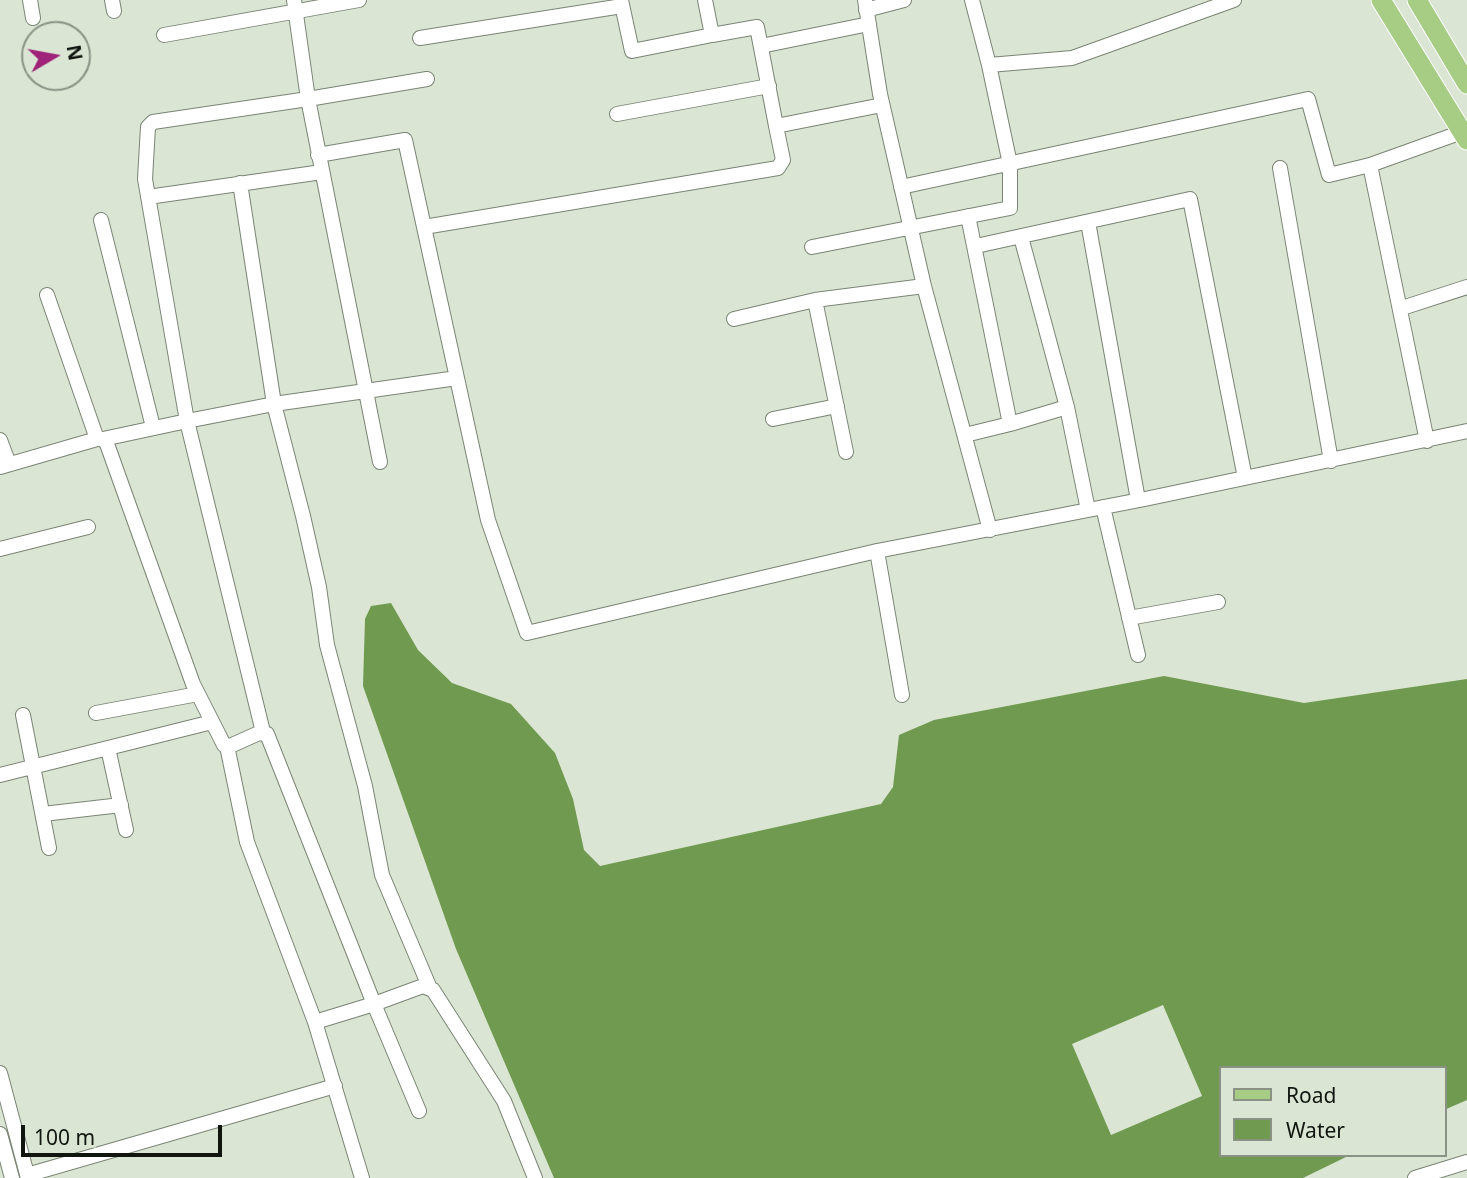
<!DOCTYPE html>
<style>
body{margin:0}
#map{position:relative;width:1467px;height:1178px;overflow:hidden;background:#dae5d3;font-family:"Noto Sans",sans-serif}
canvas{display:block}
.legend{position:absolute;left:1219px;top:1066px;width:228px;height:91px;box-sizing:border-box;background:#dae5d3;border:2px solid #8a9285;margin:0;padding:9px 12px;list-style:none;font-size:21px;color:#11150f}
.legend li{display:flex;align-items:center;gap:14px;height:35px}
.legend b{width:35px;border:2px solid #8a9285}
.north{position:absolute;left:21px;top:21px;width:70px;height:70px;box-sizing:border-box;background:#dae5d3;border:2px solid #8a9285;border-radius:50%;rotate:80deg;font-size:19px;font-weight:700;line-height:28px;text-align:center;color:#11150f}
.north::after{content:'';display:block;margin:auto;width:24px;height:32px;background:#9e2379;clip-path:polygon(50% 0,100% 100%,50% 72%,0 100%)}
.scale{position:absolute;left:21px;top:1125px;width:201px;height:32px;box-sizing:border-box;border:4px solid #11150f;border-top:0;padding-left:9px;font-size:21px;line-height:24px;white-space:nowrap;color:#11150f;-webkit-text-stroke:5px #dae5d3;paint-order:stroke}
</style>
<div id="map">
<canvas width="1467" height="1178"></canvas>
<ul class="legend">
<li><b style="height:9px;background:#a7cd84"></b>Road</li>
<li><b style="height:19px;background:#709a4f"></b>Water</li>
</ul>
<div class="north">N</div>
<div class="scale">100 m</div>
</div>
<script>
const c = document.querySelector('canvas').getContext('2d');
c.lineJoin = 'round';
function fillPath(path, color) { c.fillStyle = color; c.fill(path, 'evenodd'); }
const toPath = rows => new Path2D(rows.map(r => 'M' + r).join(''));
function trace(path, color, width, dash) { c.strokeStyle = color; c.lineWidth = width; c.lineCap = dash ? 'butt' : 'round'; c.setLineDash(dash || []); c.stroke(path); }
fillPath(toPath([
 [391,603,418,650,452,683,511,704,555,753,573,799,584,850,600,866,881,804,893,787,899,735,934,720,1164,676,1304,703,1467,679,1467,1100,1444,1110,1444,1068,1220,1068,1220,1155,1350,1155,1303,1178,554,1178,456,949,363,686,365,619,371,606],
 [1163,1005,1202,1096,1111,1135,1072,1044]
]), '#709a4f');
const minor = toPath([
 [30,0,33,18],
 [112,0,114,11],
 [621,0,632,51,712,35,705,0],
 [865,0,880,94,924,286,990,530],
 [972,0,989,65],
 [866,10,904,0],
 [164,35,359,0],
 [712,35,757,27,776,126,882,105],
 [420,38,622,6],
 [761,46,869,24],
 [617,114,769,86],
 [318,155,405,140,488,520,527,633,877,551,1145,499,1467,431],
 [1370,165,1427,441],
 [1280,168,1331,461],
 [240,183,274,404,303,516,319,587,327,645,365,786,382,875,429,986],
 [901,187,1308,99,1329,175,1370,165,1462,132],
 [148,197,322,172],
 [101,220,153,427],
 [1088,222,1138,500],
 [424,227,778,168,783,160,776,126],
 [1021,237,1067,407],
 [976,246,1190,199,1245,478],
 [812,247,1010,208,1010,164,989,65,1072,58,1234,0],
 [47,295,97,439],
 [1402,308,1467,287],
 [734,319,815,300],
 [773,419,837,406],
 [1010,424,1067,407,1088,510],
 [965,435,1010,424,968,216],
 [103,439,187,421,145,179,148,127,153,122,308,99,294,0],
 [0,440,9,464],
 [846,452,815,300,924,286],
 [380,462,308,99,427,79],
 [0,467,97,439,103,439,107,444,193,684,224,745,230,746,259,733,267,734,374,1004,423,986,433,990,504,1101,535,1178],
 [1103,507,1138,655],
 [0,549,88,527],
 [877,551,902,695],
 [1129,618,1218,602],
 [96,713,198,694],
 [23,715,49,848],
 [263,732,187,421,274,404,457,378],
 [227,746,247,842,315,1022,362,1178],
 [108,748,126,830],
 [0,775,212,722],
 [43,814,121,805],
 [315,1022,374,1004,419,1111],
 [0,1073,28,1178],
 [0,1134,12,1178],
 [27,1175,335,1086],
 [1415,1178,1467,1162]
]);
const major = toPath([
 [1381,0,1467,140],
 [1417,0,1467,84]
]);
trace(minor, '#7a8474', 16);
trace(major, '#fff', 21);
trace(minor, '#fff', 14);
trace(major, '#a7cd84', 19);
</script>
